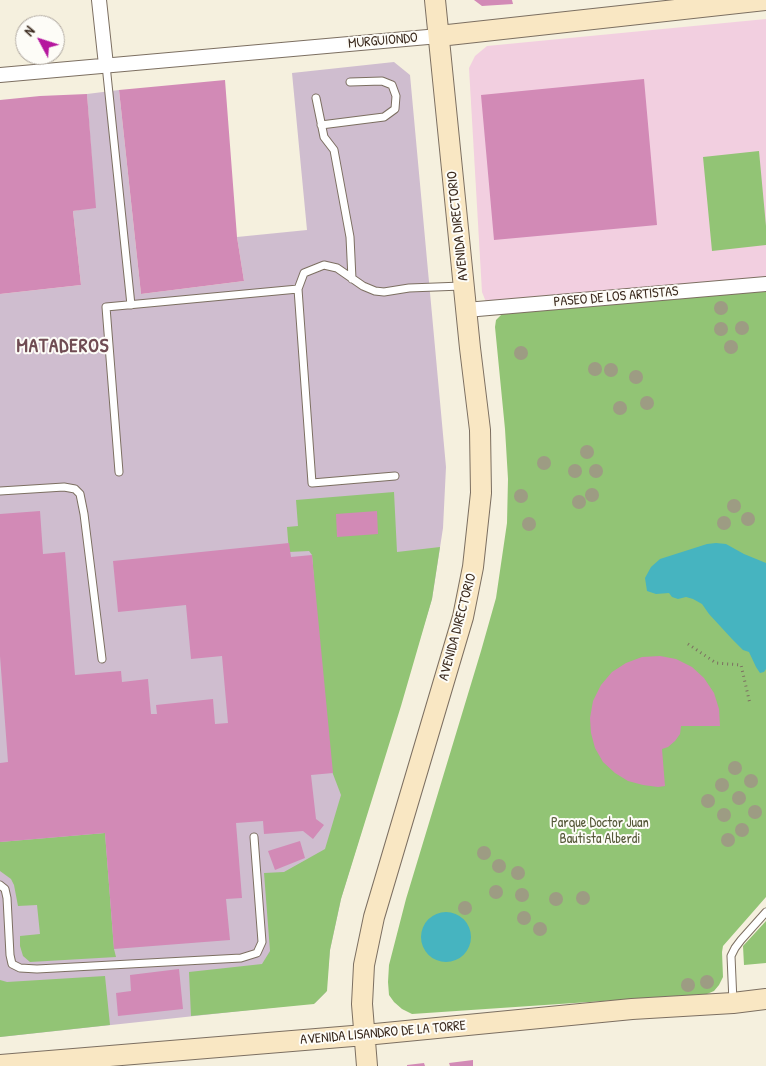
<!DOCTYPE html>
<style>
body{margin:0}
#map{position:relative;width:766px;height:1066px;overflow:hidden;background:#f5f0de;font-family:"Patrick Hand",sans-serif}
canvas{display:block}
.north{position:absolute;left:15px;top:15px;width:50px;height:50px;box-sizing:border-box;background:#fdfcf7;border:1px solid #afa8a0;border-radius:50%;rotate:310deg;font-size:14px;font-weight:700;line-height:20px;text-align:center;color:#3b2a1e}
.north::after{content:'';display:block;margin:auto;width:18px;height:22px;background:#b5179e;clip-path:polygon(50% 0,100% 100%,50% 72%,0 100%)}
</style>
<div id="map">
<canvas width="766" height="1066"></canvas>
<div class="north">N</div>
</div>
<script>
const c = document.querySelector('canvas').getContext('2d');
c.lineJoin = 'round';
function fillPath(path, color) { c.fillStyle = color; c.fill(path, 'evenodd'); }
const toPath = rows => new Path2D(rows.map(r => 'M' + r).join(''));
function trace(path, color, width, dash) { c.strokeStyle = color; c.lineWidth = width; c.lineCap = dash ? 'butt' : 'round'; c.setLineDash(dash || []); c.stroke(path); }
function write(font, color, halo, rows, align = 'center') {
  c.font = font + ' "Patrick Hand",sans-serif'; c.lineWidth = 4; c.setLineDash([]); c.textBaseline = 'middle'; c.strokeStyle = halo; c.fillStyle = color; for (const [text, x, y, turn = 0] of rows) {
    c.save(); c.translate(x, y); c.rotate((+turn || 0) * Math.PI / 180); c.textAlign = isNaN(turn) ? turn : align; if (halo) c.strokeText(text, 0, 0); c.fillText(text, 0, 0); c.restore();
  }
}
fillPath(toPath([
 [766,19,766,279,486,302,482,292,469,68,475,56,487,46]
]), '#f2cfe0');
fillPath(toPath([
 [394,62,410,75,446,467,443,528,432,599,341,899,330,950,326,992,315,1003,0,1037,0,294,81,285,73,211,95,207,87,94,119,90,141,294,244,281,237,237,307,230,292,73]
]), '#cfbdcf');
fillPath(toPath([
 [759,151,766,226,766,245,712,251,703,157],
 [766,291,766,897,723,946,722,952,723,977,719,985,714,991,707,994,412,1014,402,1009,394,1002,389,995,388,982,389,965,406,899,481,651,496,598,507,523,508,479,505,429,495,327,496,320,502,314,510,312],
 [394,492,397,552,440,547,432,599,401,706,341,899,330,950,327,991,314,1004,191,1016,189,972,262,964,270,951,264,873,284,872,325,849,341,795,328,761,312,555,309,551,289,552,287,527,298,526,296,500],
 [105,833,114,949,116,957,30,962,23,956,20,946,20,936,40,934,37,905,18,906,14,885,11,879,0,871,0,842],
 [766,921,766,963,744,965,743,946],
 [105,976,110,1025,0,1037,0,980,7,982]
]), '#92c475');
fillPath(toPath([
 [716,543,726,544,744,554,766,563,766,669,764,672,760,673,756,667,749,652,743,650,732,639,709,614,702,604,693,599,686,597,678,599,672,597,669,593,656,594,647,591,645,578,651,567,660,559,707,544],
 '421 937a25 25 0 1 1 50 0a25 25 0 1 1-50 0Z'
]), '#46b4c0');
fillPath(toPath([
 [474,0,512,0,513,4,482,6],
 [644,79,657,225,494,240,481,95],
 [225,80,237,237,244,281,141,294,119,90],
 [87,94,96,208,73,211,81,285,0,294,0,100,40,96],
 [40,511,43,554,65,552,75,675,121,671,122,682,148,679,151,714,157,714,156,705,213,699,215,724,228,723,222,656,191,659,186,605,118,612,113,561,289,543,291,557,312,555,333,773,311,775,316,819,324,825,313,839,303,831,264,834,263,821,236,823,242,898,226,899,230,940,114,949,105,833,0,842,0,763,8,762,0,656,0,514],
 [377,511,378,534,337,537,336,514],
 [660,656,676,659,692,667,704,678,714,693,719,709,720,726,681,726,680,734,675,741,668,747,662,749,665,786,658,787,643,785,628,781,615,773,603,762,595,748,591,733,590,718,593,701,601,685,612,672,626,663,642,657],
 [300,841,305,858,275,870,268,851],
 [179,969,183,1009,118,1016,116,993,131,991,130,975],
 [473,1060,473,1066,450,1066,449,1063],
 [424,1063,425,1066,407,1066,407,1065]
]), '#d28ab6');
const lane = toPath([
 [106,65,131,305],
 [316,98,324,137,334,150,350,237,352,279],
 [321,125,384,117,395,109,396,96,392,85,382,81,350,82],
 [119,472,106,307,298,289],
 [395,476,312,483,298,289,304,273,324,265,337,268,363,286,375,291,384,292,409,288,462,286],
 [0,491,64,487,75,489,80,494,84,514,102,659],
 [0,885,5,889,7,898,10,955,12,964,20,968,37,969,241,958,257,953,262,942,254,837],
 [733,1002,731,956,735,948,741,940,766,912]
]);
const street = toPath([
 [99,0,106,65],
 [0,75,439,36],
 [466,310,766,284]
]);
const secondary = toPath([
 [439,36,766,0],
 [0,1065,365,1035,632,1009,733,1003,766,999],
 [367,1066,362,1004,364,965,374,917,463,617,473,567,481,493,480,430,470,348,435,0]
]);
trace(lane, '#7c6f61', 9);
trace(street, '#7c6f61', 16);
trace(secondary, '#7c6f61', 22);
trace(toPath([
 [688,644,716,663,741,665,750,704]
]), '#7c6f61', 3, [1, 4]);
trace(lane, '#fff', 7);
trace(street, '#fff', 14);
trace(secondary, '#f9e7c3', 20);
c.fillStyle = '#9d9c83';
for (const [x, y] of [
 [721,308],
 [742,328],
 [721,329],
 [731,347],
 [521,353],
 [595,369],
 [611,370],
 [636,377],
 [647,403],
 [620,408],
 [587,452],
 [544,463],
 [575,471],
 [596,471],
 [592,495],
 [521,496],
 [579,502],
 [734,506],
 [748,519],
 [724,523],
 [529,524],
 [735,768],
 [751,781],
 [722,785],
 [739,798],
 [708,801],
 [755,812],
 [724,815],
 [742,830],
 [728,840],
 [484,853],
 [499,866],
 [518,873],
 [496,892],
 [522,895],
 [583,898],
 [556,899],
 [465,908],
 [524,918],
 [540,929],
 [707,982],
 [688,985]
]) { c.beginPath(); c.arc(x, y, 7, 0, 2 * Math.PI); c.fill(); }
write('14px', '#3b2a1e', '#fdfcf7', [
 ["MURGUIONDO",383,41,-5],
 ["AVENIDA DIRECTORIO",458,226,-96],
 ["PASEO DE LOS ARTISTAS",616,297,-5],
 ["AVENIDA DIRECTORIO",458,627,-75],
 ["AVENIDA LISANDRO DE LA TORRE",383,1033,-5]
]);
write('14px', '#555838', '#fdfcf7', [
 ["Parque Doctor Juan",600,823],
 ["Bautista Alberdi",600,839]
]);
c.letterSpacing = '1px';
write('bold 19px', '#704c53', '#fdfcf7', [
 ["MATADEROS",63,347]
]);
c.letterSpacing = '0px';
</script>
